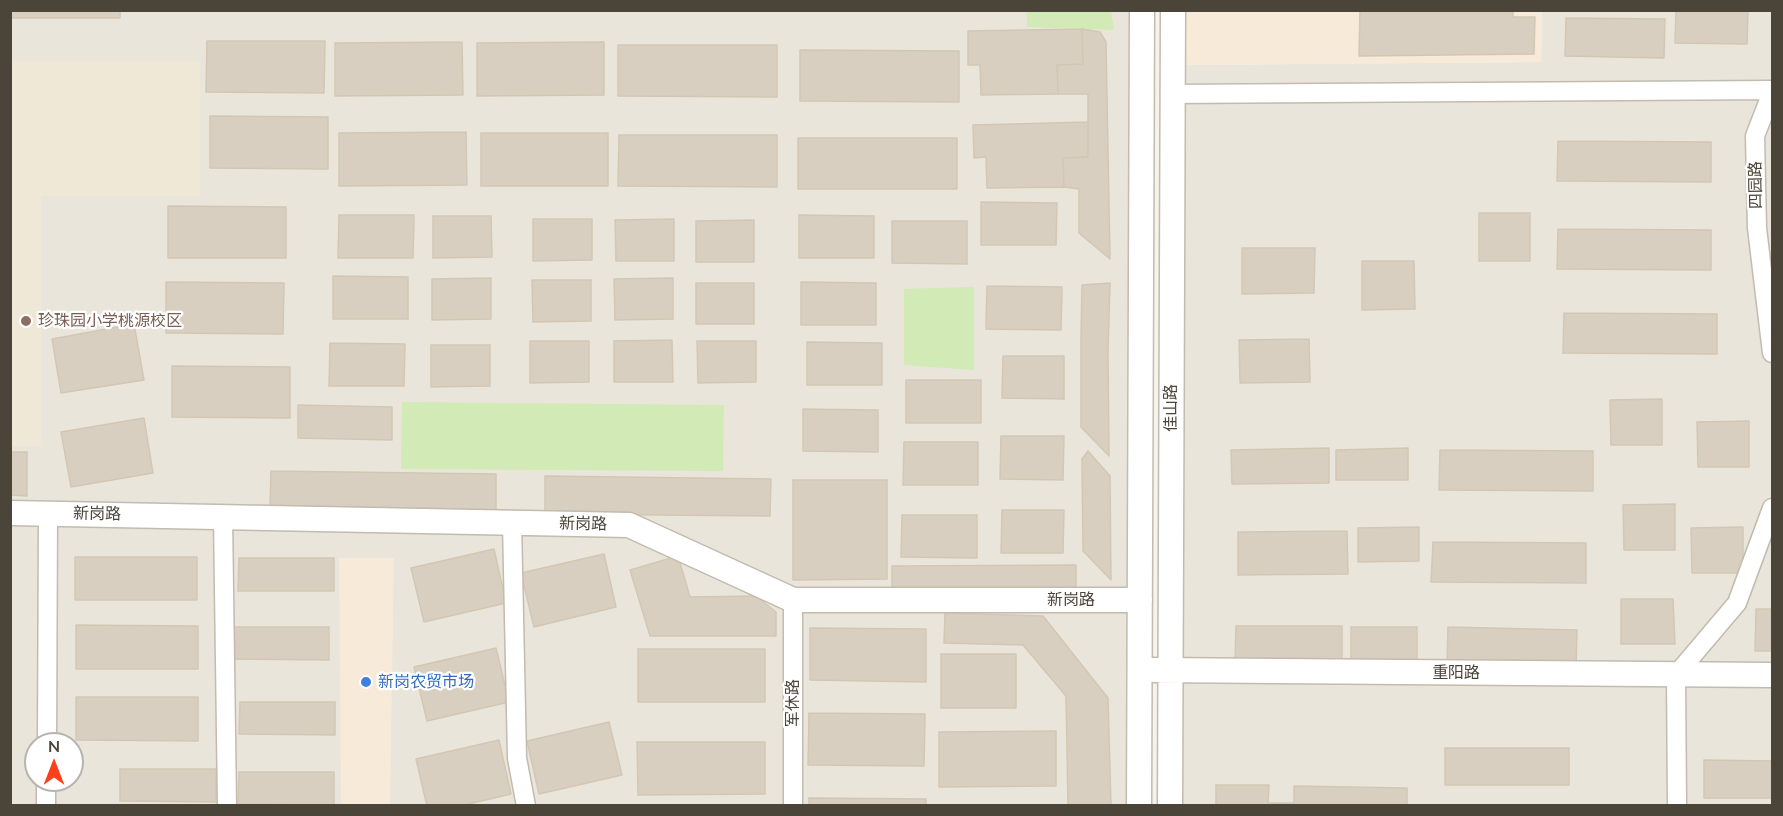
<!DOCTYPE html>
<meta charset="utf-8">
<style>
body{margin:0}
#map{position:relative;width:1783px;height:816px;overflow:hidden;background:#f6f3ec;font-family:Mulish,sans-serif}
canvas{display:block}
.frame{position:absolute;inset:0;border:12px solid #4b4439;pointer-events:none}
.north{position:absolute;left:24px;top:732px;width:60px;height:60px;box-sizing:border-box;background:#fff;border:2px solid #b7b4b0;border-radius:50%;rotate:0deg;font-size:16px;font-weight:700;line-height:24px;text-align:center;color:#4b4439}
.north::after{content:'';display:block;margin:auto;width:21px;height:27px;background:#fc3f1d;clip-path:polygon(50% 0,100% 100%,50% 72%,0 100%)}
</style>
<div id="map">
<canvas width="1783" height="816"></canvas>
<div class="frame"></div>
<div class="north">N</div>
</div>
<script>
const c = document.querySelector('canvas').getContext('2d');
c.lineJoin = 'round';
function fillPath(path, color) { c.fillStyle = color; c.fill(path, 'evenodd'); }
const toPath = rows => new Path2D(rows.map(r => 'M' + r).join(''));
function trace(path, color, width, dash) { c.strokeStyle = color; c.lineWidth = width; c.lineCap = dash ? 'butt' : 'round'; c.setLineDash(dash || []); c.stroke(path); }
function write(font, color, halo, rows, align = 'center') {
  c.font = font + ' Mulish,"Noto Sans SC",sans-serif'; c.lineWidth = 4.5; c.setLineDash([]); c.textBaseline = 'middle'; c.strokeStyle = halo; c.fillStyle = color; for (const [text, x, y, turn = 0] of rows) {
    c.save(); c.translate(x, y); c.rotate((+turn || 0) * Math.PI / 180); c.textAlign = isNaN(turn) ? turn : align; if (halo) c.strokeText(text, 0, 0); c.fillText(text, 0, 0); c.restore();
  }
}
fillPath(toPath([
 [10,11,1141,11,1139,805,11,805],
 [36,744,72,744,72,780,36,780],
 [1542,11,1772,11,1772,805,1169,806,1173,65,1541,62]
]), '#eae5da');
fillPath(toPath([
 [1173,11,1542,11,1541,62,1173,65],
 [339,558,394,558,390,805,341,805]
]), '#f7ead8');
fillPath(toPath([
 [11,61,200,61,200,196,41,196,41,446,11,446]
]), '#efe8d6');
fillPath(toPath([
 [1027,11,1111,11,1114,30,1027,27],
 [974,287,974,370,904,365,904,289],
 [402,402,724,405,723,471,401,469]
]), '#d2eab5');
const building = toPath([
 [10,10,120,10,120,18,10,18,10,10],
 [1360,10,1513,10,1513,17,1535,17,1534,54,1359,56,1360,10],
 [1676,10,1748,10,1747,44,1675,43,1676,10],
 [1566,18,1665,19,1664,58,1565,56,1566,18],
 [1082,29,1083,64,1057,65,1058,94,981,95,980,65,968,65,968,31,1082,29],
 [1082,29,1100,32,1106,42,1110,259,1079,233,1079,189,1064,187,1063,158,1088,157,1088,94,1058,94,1057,65,1083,64,1082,29],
 [207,41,325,41,324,93,206,92,207,41],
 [462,42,463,95,335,96,335,43,462,42],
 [604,42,604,95,477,96,477,43,604,42],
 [618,45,777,45,777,97,618,96,618,45],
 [800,50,959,51,959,102,800,101,800,50],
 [210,116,328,117,328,169,210,168,210,116],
 [1088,122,1088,157,1063,158,1064,187,987,188,986,157,974,158,973,125,1088,122],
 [466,132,467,185,339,186,339,133,466,132],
 [481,133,608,133,608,186,481,186,481,133],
 [619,135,777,135,777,187,618,186,619,135],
 [798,138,957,138,957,189,798,189,798,138],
 [1558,141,1711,142,1711,182,1557,181,1558,141],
 [981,202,1057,203,1056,245,981,245,981,202],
 [168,206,286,207,286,258,168,258,168,206],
 [1479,213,1530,213,1530,261,1479,261,1479,213],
 [339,215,414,215,413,258,338,258,339,215],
 [799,215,874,216,874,258,799,258,799,215],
 [433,216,491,216,492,257,433,258,433,216],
 [533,219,592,219,592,260,533,261,533,219],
 [674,219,674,261,616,261,615,220,674,219],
 [754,220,754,262,696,262,696,221,754,220],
 [892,221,967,221,967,264,892,263,892,221],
 [1558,229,1711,230,1711,270,1557,269,1558,229],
 [1242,248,1315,248,1314,293,1242,294,1242,248],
 [1362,261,1414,261,1415,309,1362,310,1362,261],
 [333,276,408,277,408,319,333,319,333,276],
 [491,278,491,319,432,320,432,279,491,278],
 [673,278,673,319,615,320,614,279,673,278],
 [532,280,591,280,591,321,533,322,532,280],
 [166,282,284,283,283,334,166,333,166,282],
 [801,282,876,283,876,325,801,325,801,282],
 [696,283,754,283,754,324,696,324,696,283],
 [1110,283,1108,352,1109,456,1081,427,1081,335,1082,285,1110,283],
 [987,286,1062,287,1061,330,986,329,987,286],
 [1564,313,1717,314,1717,354,1563,353,1564,313],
 [134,324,144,380,61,393,52,339,134,324],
 [1309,339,1310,382,1240,383,1239,340,1309,339],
 [672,340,673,382,614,382,614,341,672,340],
 [530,341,589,341,589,382,530,383,530,341],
 [697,341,756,341,756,382,698,383,697,341],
 [807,342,882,343,882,385,807,385,807,342],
 [330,343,405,344,404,386,329,386,330,343],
 [431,345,490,345,490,386,431,387,431,345],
 [1003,356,1064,356,1064,399,1002,398,1003,356],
 [172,366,290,367,290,418,172,417,172,366],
 [906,380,981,380,981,423,906,423,906,380],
 [1662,399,1662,445,1611,445,1610,400,1662,399],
 [298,405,392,407,392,440,298,438,298,405],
 [803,409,878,410,878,452,803,451,803,409],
 [144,418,153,473,71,487,61,432,144,418],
 [1749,421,1749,467,1698,467,1697,422,1749,421],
 [1001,436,1064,436,1063,480,1000,479,1001,436],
 [904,442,978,442,978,485,903,485,904,442],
 [1329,448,1329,483,1232,484,1231,450,1329,448],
 [1408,448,1408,480,1336,480,1336,450,1408,448],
 [1440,450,1593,451,1593,491,1439,490,1440,450],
 [1088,451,1110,476,1111,580,1083,551,1082,459,1088,451],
 [10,452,27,452,27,496,10,495,10,452],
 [271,471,496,474,496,511,270,508,271,471],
 [545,476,771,479,770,516,545,514,545,476],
 [793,480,887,480,887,579,793,580,793,480],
 [1675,504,1675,550,1624,550,1623,505,1675,504],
 [1002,510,1064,510,1063,553,1001,553,1002,510],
 [902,515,977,515,977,558,901,557,902,515],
 [1419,527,1419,561,1358,562,1358,528,1419,527],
 [1743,527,1743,573,1692,573,1691,528,1743,527],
 [1347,531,1348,574,1238,575,1238,532,1347,531],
 [1433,542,1586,543,1586,583,1431,582,1433,542],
 [494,549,506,603,424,622,411,568,494,549],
 [604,554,616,607,534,627,521,573,604,554],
 [678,556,690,597,756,596,776,612,776,636,650,636,630,570,678,556],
 [75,557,197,557,197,600,75,600,75,557],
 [239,558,334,558,334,591,238,591,239,558],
 [1076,565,1076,589,892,589,892,566,1076,565],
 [1621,599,1673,599,1675,644,1621,644,1621,599],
 [1756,609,1772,609,1772,651,1755,651,1756,609],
 [945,613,1043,616,1108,698,1111,805,1068,806,1066,696,1023,645,944,643,945,613],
 [76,625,198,626,198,669,76,669,76,625],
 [1236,626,1342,626,1342,662,1235,662,1236,626],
 [233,627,329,627,329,660,233,659,233,627],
 [1351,627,1417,627,1417,660,1351,660,1351,627],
 [1448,627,1577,630,1576,667,1447,664,1448,627],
 [810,628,926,629,926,682,810,680,810,628],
 [496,648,509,702,427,721,414,667,496,648],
 [638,649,765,649,765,702,638,702,638,649],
 [941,654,1016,654,1016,708,941,708,941,654],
 [76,697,198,697,198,741,76,740,76,697],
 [240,702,335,702,335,735,239,734,240,702],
 [809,713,925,714,924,766,808,765,809,713],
 [609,722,622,775,539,794,527,741,609,722],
 [1056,731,1056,786,939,787,939,732,1056,731],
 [499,740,511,794,460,806,427,806,416,759,499,740],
 [637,742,765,742,765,794,638,795,637,742],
 [1445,748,1569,748,1569,785,1445,785,1445,748],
 [1704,760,1772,761,1772,798,1704,798,1704,760],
 [120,769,216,769,216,802,120,801,120,769],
 [239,772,334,772,334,805,238,804,239,772],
 [1216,785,1269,785,1268,803,1294,803,1294,806,1216,806,1216,785],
 [1294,786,1407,788,1407,806,1294,806,1294,786],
 [809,798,926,799,926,806,809,806,809,798]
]);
fillPath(building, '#d8cfc1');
trace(building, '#d3c7b4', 1.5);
const minor = toPath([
 [1772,92,1755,136,1757,228,1772,353],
 [1172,94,1772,90],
 [223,517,227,806],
 [512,522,517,758,526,806],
 [47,744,48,513],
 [46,806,46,780],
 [793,806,793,600],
 [1677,806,1676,675,1737,603,1772,508]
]);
const tertiary = toPath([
 [10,513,629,525,793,600,1140,600],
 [1154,670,1772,675],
 [1139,806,1142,10],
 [1170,806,1173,10]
]);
trace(minor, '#c2bbae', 21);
trace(tertiary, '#c2bbae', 27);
trace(minor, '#fff', 18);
trace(tertiary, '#fff', 24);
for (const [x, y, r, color] of [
 [26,321,6,"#8d6e63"],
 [366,682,6,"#3f7fe0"]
]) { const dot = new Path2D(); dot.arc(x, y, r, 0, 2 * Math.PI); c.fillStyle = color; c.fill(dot); trace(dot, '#fff', 2); }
write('16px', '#4b4439', '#fff', [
 ["四园路",1756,185,-91],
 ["佳山路",1171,408,-90],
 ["新岗路",97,514,1],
 ["新岗路",583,524,1],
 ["新岗路",1071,600],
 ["重阳路",1456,673],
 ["军休路",793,703,-90]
]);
write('16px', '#785e54', '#fff', [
 ["珍珠园小学桃源校区",38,321]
], 'left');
write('16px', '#366cbe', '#fff', [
 ["新岗农贸市场",378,682]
], 'left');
</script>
